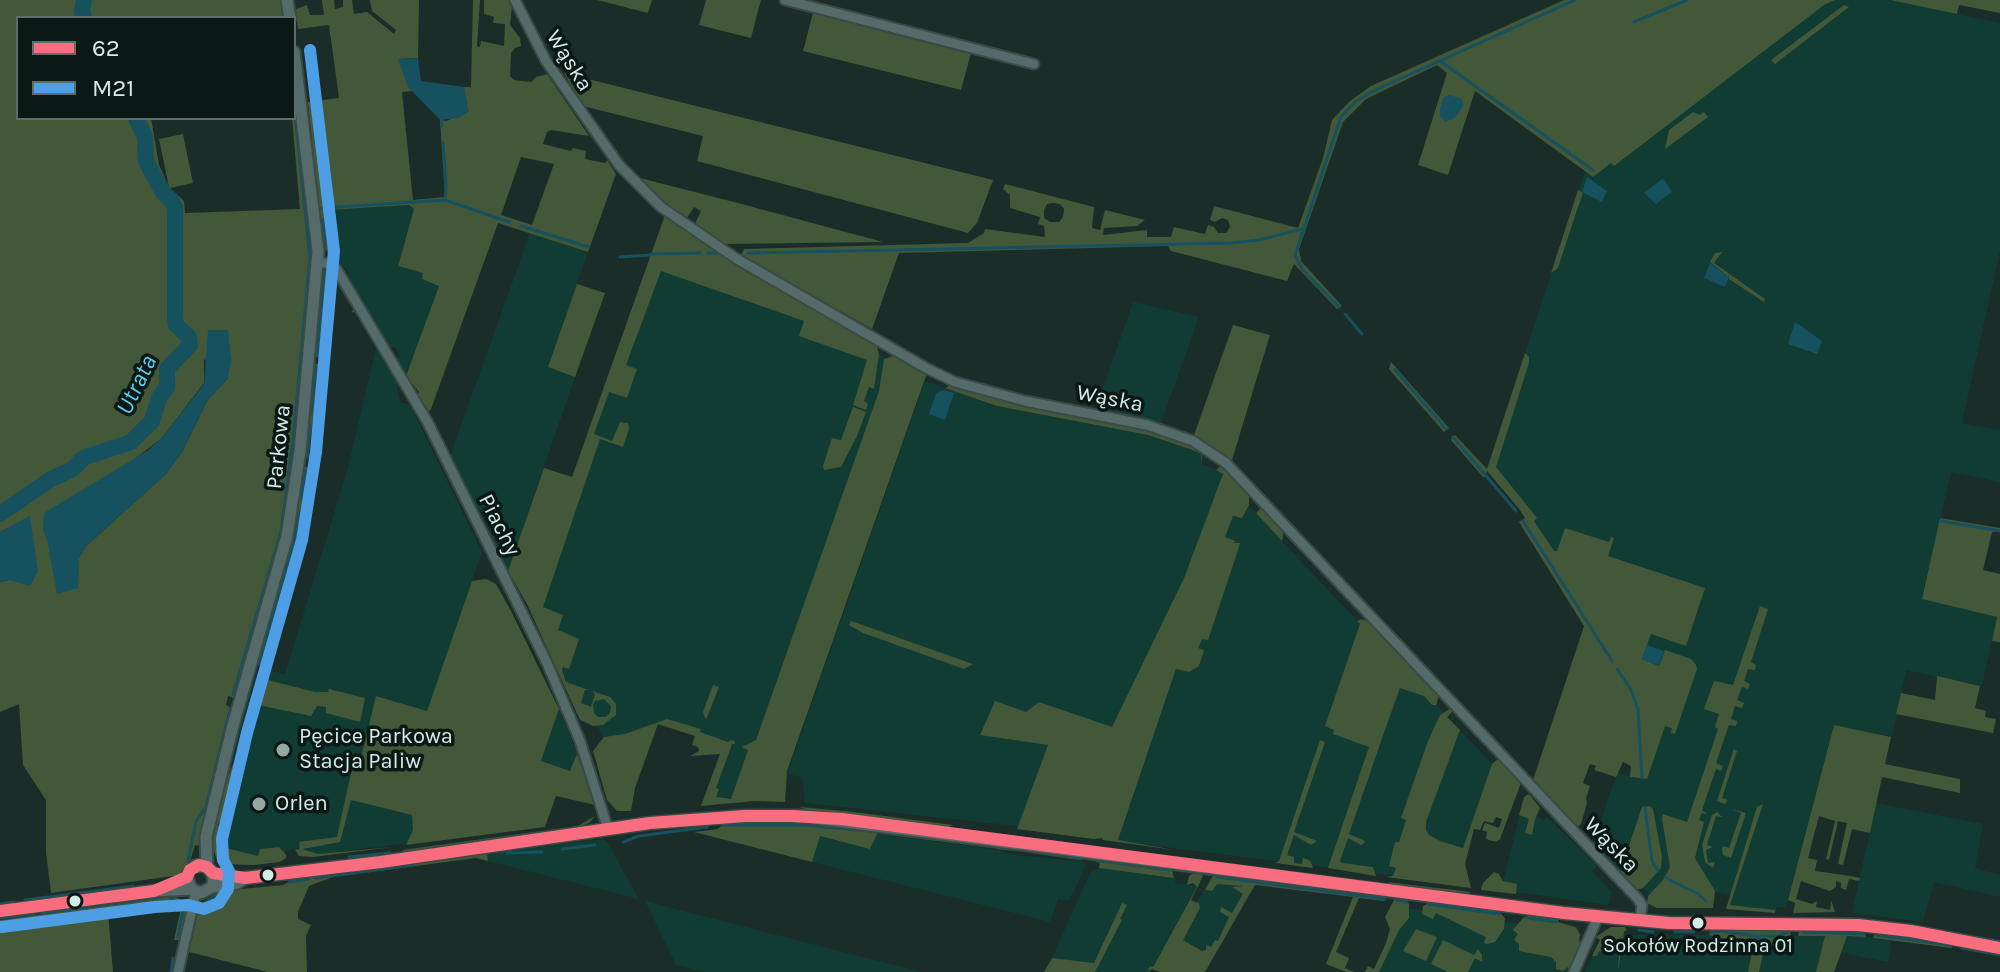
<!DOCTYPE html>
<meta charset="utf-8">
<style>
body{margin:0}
#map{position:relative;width:2000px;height:972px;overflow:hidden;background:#1a2d29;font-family:Karla,sans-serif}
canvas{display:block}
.legend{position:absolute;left:16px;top:16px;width:280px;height:104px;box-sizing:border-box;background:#0b1916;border:2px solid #5d6d69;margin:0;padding:10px 14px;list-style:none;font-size:24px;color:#d7ebe5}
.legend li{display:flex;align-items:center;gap:16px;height:40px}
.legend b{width:40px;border:2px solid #5d6d69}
</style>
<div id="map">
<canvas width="2000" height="972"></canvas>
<ul class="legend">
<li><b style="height:10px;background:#fa6d7e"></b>62</li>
<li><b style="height:10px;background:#4d9ee5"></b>M21</li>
</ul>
</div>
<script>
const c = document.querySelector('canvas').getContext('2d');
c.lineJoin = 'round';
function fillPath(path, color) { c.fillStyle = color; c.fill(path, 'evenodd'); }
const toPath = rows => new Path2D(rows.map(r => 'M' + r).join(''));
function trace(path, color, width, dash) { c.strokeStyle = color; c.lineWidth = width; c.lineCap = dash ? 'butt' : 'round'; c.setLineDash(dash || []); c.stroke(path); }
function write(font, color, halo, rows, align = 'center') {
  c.font = font + ' Karla,sans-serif'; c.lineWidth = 7; c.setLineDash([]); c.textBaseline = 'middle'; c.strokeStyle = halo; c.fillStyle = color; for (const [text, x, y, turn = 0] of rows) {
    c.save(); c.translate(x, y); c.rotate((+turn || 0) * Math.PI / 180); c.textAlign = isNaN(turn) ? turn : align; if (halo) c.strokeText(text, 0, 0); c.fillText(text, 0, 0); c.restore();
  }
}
fillPath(toPath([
 [1835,0,1890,0,2000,23,2000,251,1962,423,2000,430,2000,482,1951,472,1922,598,1997,617,1982,686,1906,670,1892,737,1834,725,1786,907,1777,907,1775,910,1731,907,1727,905,1730,895,1716,892,1654,900,1643,888,1636,890,1593,845,1617,772,1637,779,1643,717,1521,506,1488,466,1585,171,1593,177,1802,15],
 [409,205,415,209,398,265,424,273,439,286,405,379,397,365,399,352,393,347,387,348,349,280,349,274,332,251,327,210],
 [665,215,747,269,876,344,878,353,887,359,896,355,737,802,701,806,723,745,658,724,605,744,598,727,579,718,527,604],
 [530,233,588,252,548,367,575,377,508,571,489,534,492,524,475,505,450,456],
 [1133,302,1199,317,1161,423,1096,408],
 [376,348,396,381,400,402,410,405,482,552,427,711,376,696,439,821,486,834,318,854,300,849,285,851,286,858,280,862,252,865,224,864,217,860,214,851,211,850,224,786,229,778,237,746,234,744,257,673,263,669,285,674,347,471],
 [925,381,997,406,1148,435,1201,453,1202,464,1224,473,1183,580,1112,728,1086,838,1017,829,1017,826,805,803,802,777,787,774],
 [1236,492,1492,764,1451,883,1118,841],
 [559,709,577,754,571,771,541,762],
 [1524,797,1539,813,1537,816,1544,820,1547,817,1597,866,1592,871,1612,892,1608,905,1501,890],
 [1876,803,1983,824,1975,868,2000,875,2000,897,1934,882,1923,922,1852,913],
 [779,826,870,849,875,834,878,834,992,849,1016,855,1084,862,1086,865,1069,901,1058,899,1050,922,733,842],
 [603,839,607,842,639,899,488,861,487,852],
 [1099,868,1174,878,1176,883,1198,886,1150,972,1089,972,1052,958,1090,873],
 [1210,878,1254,885,1214,957,1179,938],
 [645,901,921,972,704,972,676,965],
 [1407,908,1570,931,1578,949,1567,972,1377,972],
 [1622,935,1715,935,1724,940,1761,942,1782,936,1853,935,1890,940,1891,944,1888,962,1841,953,1834,972,1585,972,1600,940]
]), '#103c33');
fillPath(toPath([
 [0,0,283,0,285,18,18,18,18,118,151,118,159,165,169,187,159,139,183,134,193,183,170,188,184,201,185,213,300,209,292,118,294,118,294,88,312,249,289,503,276,561,235,698,228,696,226,705,232,708,205,828,198,846,195,845,190,861,180,875,51,893,46,852,46,800,23,765,19,704,0,712,0,582,9,580,29,517,0,532],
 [204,359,228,378,207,401,182,452,166,474,86,546,79,558,47,539,43,529,162,438,204,383],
 [322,0,334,0,335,9,343,7,343,0,352,0,354,14,367,12,394,34,396,30,372,11,370,0,419,0,418,58,399,59,413,91,402,92,413,200,445,197,440,120,446,121,468,112,464,87,471,87,473,0,480,0,477,46,480,47,481,41,504,46,505,24,493,23,494,17,484,14,484,0,509,0,512,6,510,25,520,38,521,46,515,48,511,53,510,76,514,80,531,82,536,77,547,74,589,136,551,130,547,132,543,144,571,151,573,148,586,151,585,159,605,163,607,160,616,174,588,252,498,223,431,409,427,413,417,397,419,392,406,376,439,286,422,279,423,273,398,266,414,209,409,205,328,210,332,251,336,260,327,252,323,243,308,102,339,98,329,25,298,29,296,9,307,5,310,15,324,15],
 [521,157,554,164,532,225,501,215],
 [597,0,652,0,648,13],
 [706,0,761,0,751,38,699,25],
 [1564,0,1835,0,1824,5,1614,166,1611,163,1593,177,1475,91,1448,175,1418,165,1447,73,1437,65,1366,99,1343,122,1299,249,1301,261,1342,306,1337,309,1294,264,1287,281,1171,251,1168,246,899,253,872,329,741,255,744,249,968,243,984,233,985,229,1045,237,1044,226,1038,224,1040,217,1010,208,1010,195,1003,189,1005,184,1094,207,1092,228,1100,230,1105,210,1145,220,1137,226,1104,228,1103,235,1147,230,1147,237,1171,237,1174,227,1205,234,1208,225,1214,227,1218,233,1226,233,1230,227,1228,220,1222,218,1215,222,1210,220,1214,206,1298,228,1323,158,1332,120,1350,101,1371,86],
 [1053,203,1060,204,1064,209,1063,217,1059,222,1050,222,1044,218,1044,210,1047,204],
 [1890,0,2000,0,2000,13,1959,5,1957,14],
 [1844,5,1849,7,1775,64,1771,60],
 [813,13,971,53,961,90,803,51],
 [564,73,680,102,993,180,977,223,968,233,697,161,703,136,583,106],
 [1693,112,1700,115,1704,112,1708,117,1665,149,1669,130],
 [632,176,738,203,883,242,725,244,695,224,701,211,694,207,687,218,669,207],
 [1578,190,1583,193,1575,216,1558,268,1551,273],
 [665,215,747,269,876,344,879,354,874,389,869,387,864,401,868,404,866,410,853,405,867,360,799,336,804,321,661,271,626,365,637,369,627,398,609,392,594,434,612,441,620,422,628,423,629,429,623,447,600,439,543,607,563,615,558,630,579,639,569,669,563,667,562,670,566,682,589,690,585,690,581,703,591,707,595,694,592,691,610,697,616,704,616,715,603,725,593,726,580,720,527,604,508,571,544,468,572,477],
 [604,699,611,706,610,713,606,717,598,717,594,713,593,705,595,701],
 [1722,252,1714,263,1765,299,1764,302,1729,279,1729,277,1710,262,1715,253],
 [328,270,335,274,355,311,352,313,353,309,332,275,328,275,320,357,315,357,323,271],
 [577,284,605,293,575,377,548,367],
 [1233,325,1270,335,1232,460,1194,435],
 [1525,353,1529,357,1529,363,1496,467,1537,518,1534,521,1554,551,1557,551,1565,528,1609,542,1611,537,1614,538,1608,556,1705,588,1686,646,1651,634,1642,659,1659,666,1665,650,1691,659,1696,665,1697,669,1675,734,1671,733,1672,728,1665,726,1647,779,1630,777,1631,766,1623,762,1616,777,1594,770,1596,766,1590,764,1583,783,1590,786,1586,798,1587,803,1581,824,1575,829,1532,783,1584,626,1519,522,1525,518,1520,510,1487,471,1484,478,1451,440,1455,435,1487,469],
 [896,355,927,373,787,771,785,802,755,801,701,806,720,754,690,756,699,751,698,747,692,745,695,736,658,724,635,788,631,811,617,811,607,800,593,751,604,737,625,734,667,719,701,729,700,732,728,742,731,740,734,741,735,744,732,744,716,788,719,789,716,797,731,799,748,750,742,747,756,740,879,391,884,359],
 [1391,362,1449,428,1444,432,1389,369],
 [314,364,320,364,308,459,305,457],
 [951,385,1016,404,1155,433,1202,451,1202,464,1201,453,1148,435,997,406,945,388],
 [853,407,866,412,857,436,841,467,824,470,823,466,832,438,841,440],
 [1222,465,1249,492,1249,505,1242,518,1233,516,1225,537,1235,541,1234,543,1240,543,1238,550,1208,640,1202,639,1198,648,1204,650,1199,666,1189,672,1176,669,1118,840,1175,850,1103,840,1102,838,1094,839,1017,829,1048,745,980,735,995,701,1026,712,1039,702,1112,727,1184,578,1223,474,1216,470],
 [304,467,307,467,302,514,293,552,259,665,256,664,292,540],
 [1260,509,1264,509,1284,529,1282,541,1256,513],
 [1940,518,2000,528,2000,532,1992,532,1983,570,2000,574,2000,642,1992,641,1997,617,1922,599],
 [486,579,496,584,511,611,559,709,541,761,570,771,577,754,595,805,556,796,545,827,406,845,413,830,412,815,351,800,340,842,302,849,318,854,393,847,313,857,299,856,295,850,300,849,299,842,337,837,353,764,322,758,323,755,360,762,376,696,427,711,472,581],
 [1760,606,1768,609,1751,662,1756,665,1755,670,1748,669,1744,681,1750,684,1748,689,1742,687,1737,700,1744,703,1742,708,1735,706,1731,719,1737,721,1736,726,1729,725,1716,763,1723,766,1721,771,1716,769,1702,810,1707,814,1702,813,1699,820,1704,822,1695,858,1715,891,1713,908,1657,908,1647,903,1648,896,1663,880,1670,867,1662,819,1663,814,1687,822,1718,729,1715,727,1719,714,1704,709,1714,681,1733,685],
 [1361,619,1372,623,1439,696,1436,705,1432,705,1424,696,1400,688,1386,727,1349,834,1365,841,1364,843,1361,845,1348,838,1340,861,1342,863,1373,867,1376,876,1328,868,1369,747,1333,734,1334,730,1325,726,1360,624,1357,621],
 [851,621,973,664,964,669,863,633,849,625],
 [1937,676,1980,686,1975,708,1986,711,1985,717,1996,719,1993,733,1896,714,1901,693,1935,700],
 [264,679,315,692,328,692,329,689,365,698,360,722,326,713,326,707,317,706,311,716,258,705,255,694,258,686],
 [713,685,719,687,706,720,703,712],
 [1451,708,1453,711,1447,717,1460,730,1426,822,1426,830,1429,835,1440,841,1463,848,1492,764,1498,759,1521,783,1500,839,1496,842,1486,839,1487,832,1482,830,1485,823,1499,828,1502,819,1496,817,1493,823,1484,821,1480,830,1474,829,1465,864,1471,888,1386,877,1393,876,1396,868,1389,866,1395,842,1399,842,1406,820,1401,818,1428,741,1440,715],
 [1834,725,1891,737,1885,764,1960,779,1960,793,1882,777,1870,833,1852,829,1843,865,1838,864,1847,823,1838,821,1829,860,1826,859,1835,821,1819,816,1808,858,1817,860,1815,871,1851,876,1860,878,1859,881,1849,879,1846,890,1841,888,1841,883,1836,881,1836,887,1830,891,1801,881,1796,899,1812,904,1817,901,1816,907,1830,910,1831,900,1835,912,1793,913,1795,903,1788,900],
 [1737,739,1734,749,1737,751,1722,798,1728,800,1725,804,1717,801],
 [1320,740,1325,742,1294,832,1317,841,1311,845,1294,835,1287,855,1294,857,1294,863,1302,864,1303,858,1307,859,1311,862,1313,868,1275,863,1279,861],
 [233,764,235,765,222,816,223,823,219,822,218,826,226,831,226,848,258,856,260,849,279,847,286,855,286,858,280,862,254,865,226,864,217,860,214,851,211,850,224,786],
 [1529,794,1540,808,1535,819,1532,835,1525,833,1529,819,1519,815,1524,797],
 [1763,804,1730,905,1775,910,1776,907,1775,913,1726,909,1757,807],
 [1650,806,1653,809,1662,857,1661,868,1643,888,1636,890,1620,873,1642,807],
 [800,807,854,812,953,825,946,828,810,812],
 [1732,809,1746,813,1731,858,1723,855,1722,849,1723,846,1729,848,1741,813],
 [1717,812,1722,817,1716,816,1707,845,1713,847,1706,850,1708,863,1715,862,1713,868,1705,862,1702,845,1712,815],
 [595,816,589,823,575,828,409,853,402,850,578,826],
 [786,820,794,820,879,830,870,849,820,836,812,862,694,832,718,829,725,822],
 [487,852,488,861,476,858,333,877,309,886,298,912,298,919,311,925,306,936,307,972,268,972,189,952,200,904,220,891,283,885,295,878],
 [1099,857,1171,867,1174,878,1099,868,1100,863,1096,862],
 [1197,871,1203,876,1191,900,1197,903,1198,901,1200,908,1183,940,1202,951,1206,950,1206,945,1211,947,1215,940,1218,941,1229,917,1220,912,1221,907,1232,913,1243,894,1232,887,1244,886,1231,885,1217,884,1212,891,1205,890,1214,874,1386,895,1387,898,1384,901,1359,898,1336,952,1349,958,1345,968,1354,972,1346,972,1326,964,1353,897,1255,885,1205,972,1160,972,1152,969,1147,972,1150,966,1153,967,1197,887,1193,883,1187,885,1189,876],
 [1494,872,1499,874,1503,881,1517,884,1516,894,1481,890,1483,883],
 [1387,882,1471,892,1464,895,1395,886],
 [168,893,173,893,172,896,180,899,187,910,180,940,174,940,181,908,176,905,108,912,113,972,0,972,0,920,168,897],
 [1396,896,1404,898,1409,904,1409,918,1399,930,1379,972,1365,972,1368,966,1374,969,1386,943,1390,929,1385,917],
 [1432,901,1496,909,1505,918,1504,929,1495,942,1487,944,1484,943,1486,937,1436,913,1433,919,1422,914,1423,906],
 [1122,903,1127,905,1120,919,1122,920,1095,972,1044,972,1052,958,1094,963],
 [1533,914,1559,918,1558,922,1576,927,1580,935,1579,941,1583,943,1569,972,1568,967,1563,971,1556,969,1556,962,1551,957,1519,951,1519,944,1514,940,1518,934,1513,930,1523,918],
 [1611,927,1625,927,1627,930,1624,932,1618,972,1619,954,1599,951,1597,956,1592,956,1600,940,1596,937],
 [1733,927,1790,931,1791,936,1784,936,1782,946,1765,946,1759,972,1748,972,1754,942,1724,940,1709,935,1712,928],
 [1416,929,1437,937,1426,961,1403,951],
 [1805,929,1864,929,1866,937,1847,936,1834,972,1816,972,1825,936,1798,936,1799,931],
 [1877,930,1952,943,1952,948,1873,938],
 [1443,940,1474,955,1478,949,1482,955,1482,962,1475,958,1468,972,1448,972,1431,964]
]), '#435838');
fillPath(toPath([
 [418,58,421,81,464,87,468,112,458,118,440,120,408,87,398,59],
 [1450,95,1462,99,1463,106,1455,118,1445,122,1440,116,1440,108,1444,97],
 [1587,177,1607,191,1602,202,1582,192],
 [1663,178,1672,192,1656,204,1644,193],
 [1710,263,1729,277,1725,287,1704,278],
 [1795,322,1822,341,1817,354,1788,344],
 [208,330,228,330,231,360,228,378,207,401,182,452,166,474,86,546,79,558,78,588,57,594,47,539,43,529,44,513,147,451,162,438,204,384],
 [943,390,954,393,945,420,929,414,936,393],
 [30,516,38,571,30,586,9,580,0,582,0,532],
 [1647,645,1664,651,1659,665,1642,660]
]), '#15515f');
trace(toPath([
 [1634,22,1687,0],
 [1440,61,1593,170],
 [442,120,442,126],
 [443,143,446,187,445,200],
 [321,208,445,200,509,222],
 [521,226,589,247],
 [325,239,323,221,327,214,326,208],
 [325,242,325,247],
 [708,253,717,253],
 [748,253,1231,243,1259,240,1302,229],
 [652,254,700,253],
 [620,257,650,255],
 [1339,307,1302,269,1295,255,1341,117,1355,102,1373,91,1575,0],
 [1345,314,1362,334],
 [317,356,324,271],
 [1395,370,1446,429],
 [311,414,316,366],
 [1453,437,1516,511],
 [307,457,310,425],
 [302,498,305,471],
 [1523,521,1612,661],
 [1941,521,2000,531],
 [259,664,292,550,301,510],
 [1617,669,1630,688,1638,709,1642,778],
 [233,695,281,531,293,441,310,258,294,103],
 [1645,808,1652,861,1658,871],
 [723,825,803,825,871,831],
 [906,835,943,840],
 [623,842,639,836,707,827],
 [958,842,987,846],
 [998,848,1011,849],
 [562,849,595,845],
 [1034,852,1081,859],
 [507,853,542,852],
 [349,857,390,853],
 [188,861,196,821,206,807,230,709],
 [1099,861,1170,870],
 [1217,877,1385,899],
 [1665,877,1672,881],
 [316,878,413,865],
 [289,882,309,879],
 [1673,882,1697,893,1706,901],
 [25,900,133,886],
 [1396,900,1406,902],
 [0,904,14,902],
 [1428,904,1499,914],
 [42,913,168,896,181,904],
 [200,913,204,904,215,896,234,890],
 [0,918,34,914],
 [1528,918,1556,922],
 [1639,930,1653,932],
 [1675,932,1694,932],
 [1711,932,1721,931,1756,936,1760,940],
 [1803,932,1864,934],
 [1876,935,1951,945],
 [1758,936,1777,936,1788,932],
 [178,937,183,910,181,904],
 [1962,948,2000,955],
 [171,972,173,958]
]), '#15515f', 3);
trace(toPath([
 [84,0,82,11,84,18],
 [0,514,51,479,73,469,83,458,131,442,152,421,159,398,167,387,167,369,190,345,189,337,176,325,175,318,175,208,171,200,163,193,146,161,145,137,136,118]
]), '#15515f', 16);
const minor = toPath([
 [515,0,546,61,619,165,661,207,737,259,926,368,955,382,1025,401,1147,425,1193,441,1226,463,1637,898,1642,905,1640,921],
 [785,0,1034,64],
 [317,262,330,264,337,270,427,421,547,663,580,741,608,829],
 [178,972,196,892],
 [1574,972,1598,917]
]);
const tertiary = toPath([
 [287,0,290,18],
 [195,866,203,865,211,871,214,880,212,887],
 [207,867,206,837,232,729,287,536,300,451,318,251,294,52],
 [187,877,191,889,201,893,212,887,237,883,245,878,381,862,650,823,745,816,799,816,1564,913,1669,923,1858,925,1911,931,2000,948],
 [0,911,154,891,191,889]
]);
trace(minor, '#3a4a46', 13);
trace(tertiary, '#3a4a46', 15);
trace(minor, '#556b6a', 9);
trace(tertiary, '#556b6a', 11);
trace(toPath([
 [0,911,154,891,187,877,190,870,199,865,207,867,213,873,245,878,381,862,650,823,745,816,791,816,842,819,1564,913,1669,923,1858,925,1911,931,2000,948]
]), '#fa6d7e', 12);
trace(toPath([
 [2,927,155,907,188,905,204,909,219,903,228,889,229,871,223,860,222,839,247,733,302,540,316,452,334,251,310,50]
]), '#4d9ee5', 12);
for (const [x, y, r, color] of [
 [283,750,8,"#95a8a3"],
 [259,804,8,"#95a8a3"],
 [268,875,7,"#d7ebe5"],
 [75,901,7,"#d7ebe5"],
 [1698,923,7,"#d7ebe5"]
]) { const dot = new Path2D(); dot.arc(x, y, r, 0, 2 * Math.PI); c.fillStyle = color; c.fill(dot); trace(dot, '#0b1916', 3); }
write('20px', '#d7ebe5', '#0b1916', [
 ["Sokołów Rodzinna 01",1698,946]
]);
write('22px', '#d7ebe5', '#0b1916', [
 ["Wąska",569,61,58],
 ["Wąska",1110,399,11],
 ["Parkowa",279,447,-84],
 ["Piachy",499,525,63],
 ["Wąska",1611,845,46]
]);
write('22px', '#d7ebe5', '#0b1916', [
 ["Pęcice Parkowa",299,737],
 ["Stacja Paliw",299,762],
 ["Orlen",275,804]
], 'left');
write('italic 24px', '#5ad1ef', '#0b1916', [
 ["Utrata",137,385,-64]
]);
</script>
